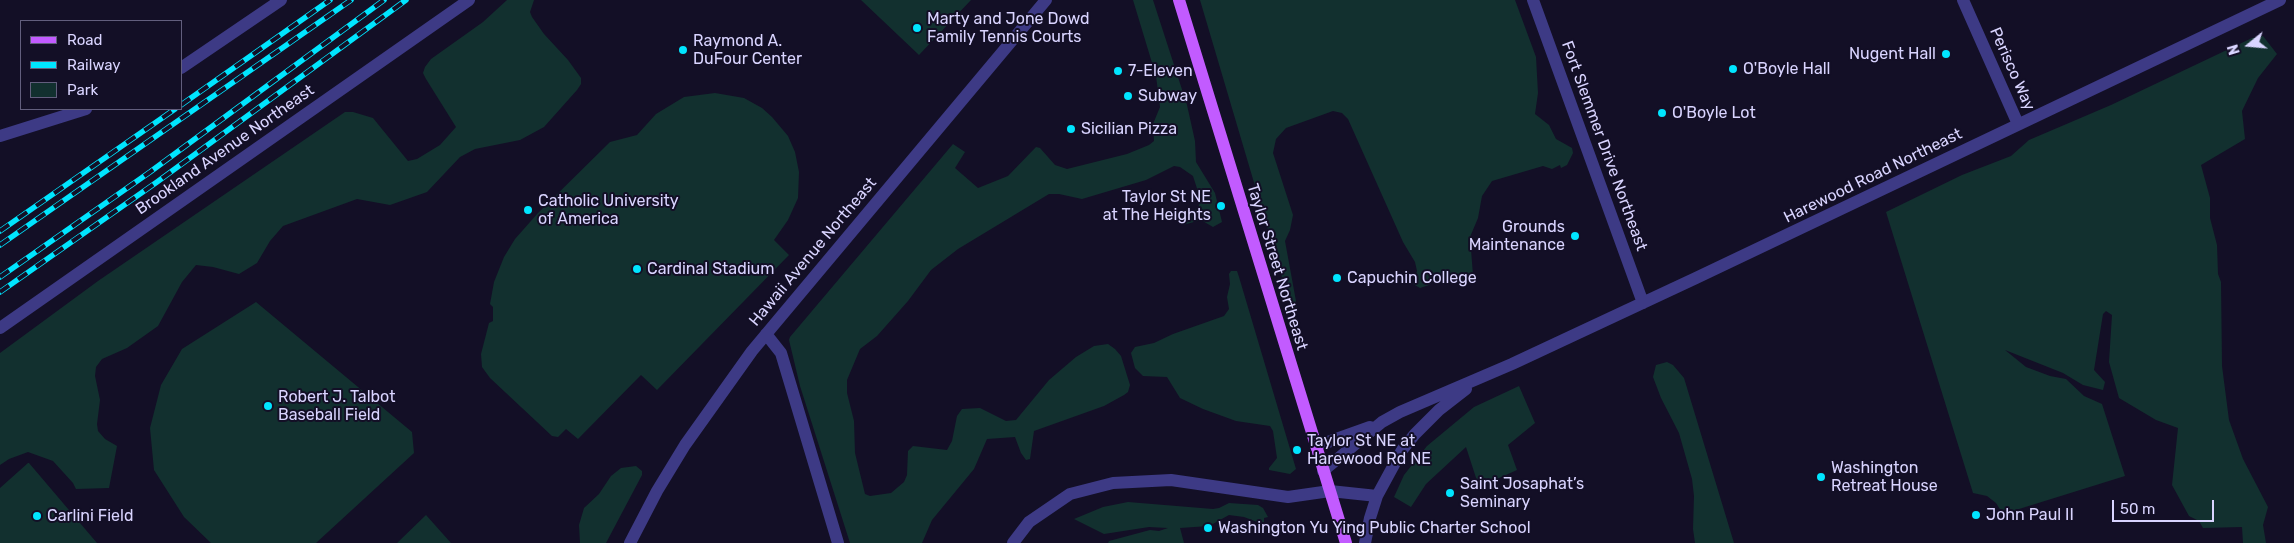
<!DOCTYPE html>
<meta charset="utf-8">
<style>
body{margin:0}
#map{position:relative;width:2294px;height:543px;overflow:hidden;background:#130f26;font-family:Rubik,sans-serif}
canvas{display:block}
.legend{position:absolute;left:20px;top:20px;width:162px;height:90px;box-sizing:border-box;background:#130f26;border:1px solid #625e7d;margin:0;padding:6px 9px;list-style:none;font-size:15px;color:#d9d4ff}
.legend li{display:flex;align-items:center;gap:10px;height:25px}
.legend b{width:25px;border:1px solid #625e7d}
.north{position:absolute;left:2224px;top:20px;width:50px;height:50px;-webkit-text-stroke:4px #130f26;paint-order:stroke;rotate:253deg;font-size:14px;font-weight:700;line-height:20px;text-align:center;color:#d9d4ff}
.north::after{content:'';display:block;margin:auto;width:18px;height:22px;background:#d9d4ff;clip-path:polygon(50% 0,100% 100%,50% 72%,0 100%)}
.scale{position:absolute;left:2112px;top:500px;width:102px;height:22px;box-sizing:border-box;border:2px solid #d9d4ff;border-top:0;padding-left:6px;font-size:15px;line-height:18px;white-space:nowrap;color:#d9d4ff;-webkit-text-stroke:4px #130f26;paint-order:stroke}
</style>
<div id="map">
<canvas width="2294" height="543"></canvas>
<ul class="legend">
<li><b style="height:6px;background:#c25bff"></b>Road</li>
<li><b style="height:6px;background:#00e5ff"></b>Railway</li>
<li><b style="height:14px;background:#12302f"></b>Park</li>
</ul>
<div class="north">N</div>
<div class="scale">50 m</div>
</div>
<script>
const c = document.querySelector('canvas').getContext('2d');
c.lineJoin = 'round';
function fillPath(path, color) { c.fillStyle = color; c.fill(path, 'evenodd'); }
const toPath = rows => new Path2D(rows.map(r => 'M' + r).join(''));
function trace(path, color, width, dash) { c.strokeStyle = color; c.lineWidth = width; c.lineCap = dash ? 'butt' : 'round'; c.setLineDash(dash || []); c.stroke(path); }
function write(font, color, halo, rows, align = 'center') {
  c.font = font + ' Rubik,sans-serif'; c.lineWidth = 4; c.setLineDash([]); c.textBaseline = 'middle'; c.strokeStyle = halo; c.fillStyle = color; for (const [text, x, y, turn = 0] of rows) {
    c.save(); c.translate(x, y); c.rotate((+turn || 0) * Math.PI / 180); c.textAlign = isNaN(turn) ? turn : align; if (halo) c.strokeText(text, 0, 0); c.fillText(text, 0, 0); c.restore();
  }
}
fillPath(toPath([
 [507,0,534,0,530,12,532,17,544,34,568,60,581,78,581,84,577,90,544,127,520,140,475,149,460,157,427,192,390,205,357,199,283,226,270,241,257,263,239,274,213,267,196,265,182,282,158,326,127,348,102,359,96,367,95,376,100,400,97,424,98,431,105,439,117,446,109,488,76,489,73,483,53,461,28,452,9,459,0,465,0,353,98,281,345,112,353,112,373,118,408,161,417,159,440,145,456,127,426,79,423,73,425,67,431,59,483,22],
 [861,0,971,0,919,55],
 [1133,0,1153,0,1187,105,1195,141,1196,162,1215,193,1222,222,1213,227,1201,220,1183,225,1179,223,1176,216,1197,209,1201,201,1193,176,1180,167,1174,166,1146,180,1082,199,1059,194,1049,194,958,249,931,270,908,301,877,336,860,349,847,380,847,393,854,421,855,453,865,494,870,496,891,493,904,482,907,475,908,451,913,446,947,450,952,441,957,416,962,409,980,408,1006,421,1016,420,1049,380,1076,357,1094,346,1108,344,1115,349,1121,356,1130,385,1128,392,1124,395,1104,406,1034,431,1030,459,1026,460,1021,453,1015,437,987,439,974,469,932,520,922,543,850,543,800,386,789,340,790,337,953,144,965,152,955,168,978,188,1008,176,1036,147,1040,148,1055,165,1067,169,1127,154,1149,145,1154,141,1153,124,1160,107,1156,76],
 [1200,0,1515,0,1536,57,1538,93,1535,114,1549,125,1556,139,1572,148,1573,153,1567,165,1561,168,1560,165,1552,169,1543,166,1492,181,1482,196,1478,218,1470,237,1473,275,1464,281,1456,282,1444,276,1438,277,1429,285,1420,288,1413,284,1417,271,1415,262,1403,242,1348,119,1342,113,1333,111,1286,128,1276,139,1273,153,1293,215,1290,230,1285,241,1298,312,1292,311],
 [2263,36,2277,54,2258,78,2242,111,2245,139,2201,165,2210,198,2210,218,2217,245,2218,274,2221,282,2222,366,2229,420,2243,459,2268,507,2263,525,2266,543,2243,543,2242,527,2203,528,2199,521,2189,516,2172,485,2178,428,2156,420,2119,398,2109,362,2112,315,2106,311,2103,314,2094,370,2105,382,2103,390,2083,385,2063,373,2005,350,2026,367,2050,376,2066,379,2084,396,2102,404,2125,476,2003,514,1996,503,1987,496,1973,493,1886,212,1962,175,2011,156,2029,140,2111,105,2252,38],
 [715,93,744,98,762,108,772,117,788,136,795,152,799,172,798,198,788,220,774,240,789,255,657,390,641,375,578,439,566,429,558,437,552,436,490,378,482,367,481,354,489,323,493,321,493,307,490,304,494,282,504,257,515,239,538,213,610,142,637,135,656,114,684,97],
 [1231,271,1237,271,1239,277,1296,469,1290,474,1269,470,1269,468,1277,458,1273,431,1270,426,1236,421,1203,409,1180,398,1167,377,1143,376,1135,368,1131,353,1135,347,1154,343,1173,334,1224,316,1229,309,1227,297,1230,284,1229,274],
 [256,302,412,432,414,453,316,543,211,543,184,517,154,470,150,428,161,385,182,349],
 [1667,362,1673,365,1684,378,1734,543,1695,543,1693,529,1694,496,1692,479,1679,433,1661,398,1653,377,1656,365],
 [1519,386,1535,423,1508,445,1517,470,1479,487,1466,447,1426,484,1411,507,1394,497,1404,475,1427,446,1474,407],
 [28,463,29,463,97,543,0,543,0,488],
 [636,466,642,471,642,475,606,543,580,543,579,525,584,508,599,494,611,476,621,468],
 [1128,502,1213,509,1219,508,1229,503,1258,505,1263,508,1268,517,1264,518,1264,522,1260,523,1244,517,1229,515,1209,526,1180,528,1184,543,1108,543,1109,541,1150,530,1159,531,1168,528,1149,527,1104,534,1074,519,1103,507],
 [426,515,451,543,397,543]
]), '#12302f');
trace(toPath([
 [1533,0,1643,303],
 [1963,0,2018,124],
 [181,68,281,0],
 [0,136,86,109],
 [0,328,469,0],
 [766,334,781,353,838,543],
 [1315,444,1328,442,1370,427],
 [1323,471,1382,422,1400,412,1512,364,1696,278,2280,0],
 [630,543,657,491,685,445,752,351,1046,0],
 [1013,543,1029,522,1070,494,1113,483,1171,480,1288,497,1330,491,1377,496],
 [1365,543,1370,518,1377,496,1402,450,1415,434,1439,410,1466,389]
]), '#3d3a85', 12);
trace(toPath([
 [1179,0,1346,543]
]), '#c25bff', 12);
const rail = toPath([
 [181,105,330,0],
 [0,231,175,109],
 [0,245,351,0],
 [0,277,150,172,384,0],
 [0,292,157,182,406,0]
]);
trace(rail, '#00e5ff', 5.5);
trace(rail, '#130f26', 4, [11]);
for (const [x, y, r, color] of [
 [917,28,5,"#00e5ff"],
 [683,50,5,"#00e5ff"],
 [1946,54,5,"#00e5ff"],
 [1733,69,5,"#00e5ff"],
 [1118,71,5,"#00e5ff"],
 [1128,96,5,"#00e5ff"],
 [1662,113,5,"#00e5ff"],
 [1071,129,5,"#00e5ff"],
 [1221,206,5,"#00e5ff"],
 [528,210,5,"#00e5ff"],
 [1575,236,5,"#00e5ff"],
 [637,269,5,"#00e5ff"],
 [1337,278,5,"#00e5ff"],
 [268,406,5,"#00e5ff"],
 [1297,450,5,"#00e5ff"],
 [1821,477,5,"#00e5ff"],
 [1450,493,5,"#00e5ff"],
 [1976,515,5,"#00e5ff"],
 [37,516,5,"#00e5ff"],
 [1208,528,5,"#00e5ff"]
]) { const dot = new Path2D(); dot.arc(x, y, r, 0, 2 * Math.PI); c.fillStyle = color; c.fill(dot); trace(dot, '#130f26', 2); }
write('16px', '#d9d4ff', '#130f26', [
 ["Marty and Jone Dowd",927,19],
 ["Family Tennis Courts",927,37],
 ["Raymond A.",693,41],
 ["DuFour Center",693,59],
 ["Nugent Hall",1936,54,"right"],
 ["O'Boyle Hall",1743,69],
 ["7-Eleven",1128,71],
 ["Subway",1138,96],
 ["O'Boyle Lot",1672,113],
 ["Sicilian Pizza",1081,129],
 ["Taylor St NE",1211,197,"right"],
 ["at The Heights",1211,215,"right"],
 ["Catholic University",538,201],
 ["of America",538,219],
 ["Grounds",1565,227,"right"],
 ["Maintenance",1565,245,"right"],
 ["Cardinal Stadium",647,269],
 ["Capuchin College",1347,278],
 ["Robert J. Talbot",278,397],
 ["Baseball Field",278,415],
 ["Taylor St NE at",1307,441],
 ["Harewood Rd NE",1307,459],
 ["Washington",1831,468],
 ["Retreat House",1831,486],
 ["Saint Josaphat’s",1460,484],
 ["Seminary",1460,502],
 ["John Paul II",1986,515],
 ["Carlini Field",47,516],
 ["Washington Yu Ying Public Charter School",1218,528]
], 'left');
write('16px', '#d9d4ff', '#130f26', [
 ["Perisco Way",2012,69,66],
 ["Fort Slemmer Drive Northeast",1604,146,70],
 ["Brookland Avenue Northeast",225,150,-35],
 ["Harewood Road Northeast",1873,176,-26],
 ["Hawaii Avenue Northeast",813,252,-50],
 ["Taylor Street Northeast",1277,267,73]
]);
</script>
